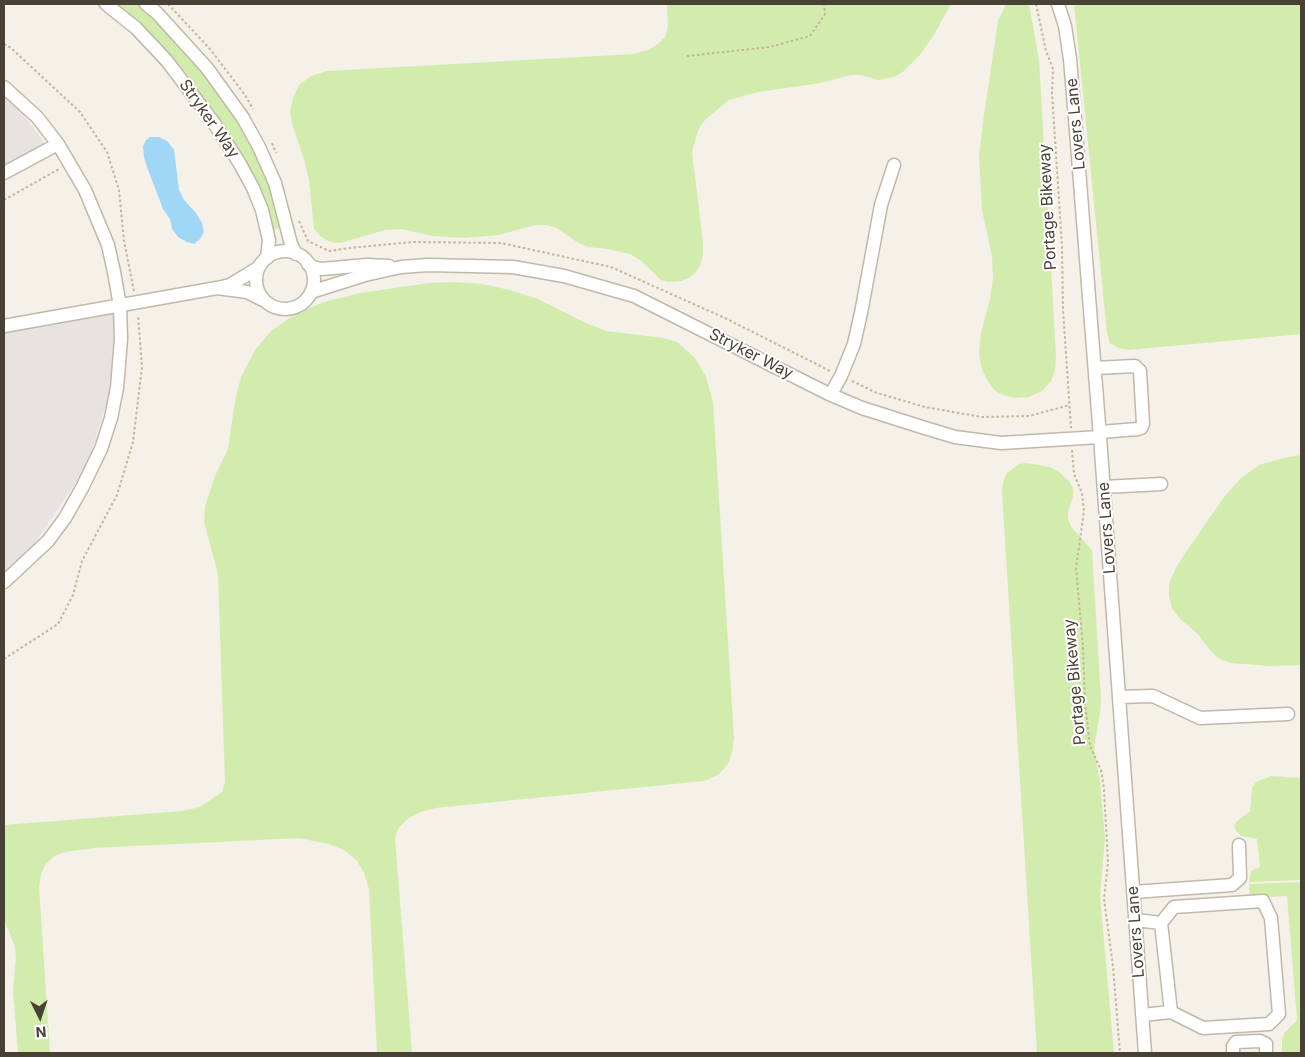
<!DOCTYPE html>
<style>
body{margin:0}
#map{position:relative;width:1305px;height:1057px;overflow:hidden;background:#f5f0e8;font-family:Inter,sans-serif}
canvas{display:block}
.frame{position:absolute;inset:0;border:5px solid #494136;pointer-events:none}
.north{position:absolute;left:15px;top:992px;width:50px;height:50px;-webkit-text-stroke:4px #fff;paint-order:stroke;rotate:176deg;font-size:14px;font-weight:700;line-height:20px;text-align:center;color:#494136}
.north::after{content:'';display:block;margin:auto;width:18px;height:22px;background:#494136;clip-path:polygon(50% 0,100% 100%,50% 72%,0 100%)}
</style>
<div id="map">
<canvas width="1305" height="1057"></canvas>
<div class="frame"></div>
<div class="north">N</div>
</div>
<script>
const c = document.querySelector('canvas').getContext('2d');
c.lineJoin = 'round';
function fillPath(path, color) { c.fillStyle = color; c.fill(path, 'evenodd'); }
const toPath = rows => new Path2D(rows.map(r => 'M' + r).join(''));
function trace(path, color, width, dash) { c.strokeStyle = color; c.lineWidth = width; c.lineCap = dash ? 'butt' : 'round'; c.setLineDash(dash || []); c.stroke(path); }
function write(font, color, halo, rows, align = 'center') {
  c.font = font + ' Inter,sans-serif'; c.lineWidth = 4; c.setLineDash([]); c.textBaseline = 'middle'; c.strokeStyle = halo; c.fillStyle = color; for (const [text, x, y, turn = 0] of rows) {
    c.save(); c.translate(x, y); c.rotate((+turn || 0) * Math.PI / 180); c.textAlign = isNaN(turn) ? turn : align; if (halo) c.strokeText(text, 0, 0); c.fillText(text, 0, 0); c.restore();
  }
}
fillPath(toPath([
 [116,4,138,4,155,18,191,56,235,115,257,154,273,195,282,228,274,229,257,181,199,91,177,62,153,36],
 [667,4,951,4,935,33,920,55,904,71,894,77,878,80,861,75,851,75,821,83,758,92,729,100,705,120,698,130,692,152,703,242,703,253,701,263,696,272,689,278,681,281,669,282,661,280,640,260,630,254,607,249,588,247,577,242,557,228,547,225,535,225,499,235,465,238,432,236,402,229,385,230,340,243,330,242,320,236,314,229,309,180,304,159,292,124,290,111,293,98,299,85,311,76,327,71,633,54,648,50,658,44,665,37,668,27],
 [1006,4,1029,4,1039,60,1056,355,1055,371,1051,381,1042,391,1029,397,1016,398,1006,396,995,391,987,380,981,367,979,353,981,333,990,299,993,278,992,256,982,210,979,156,983,122,998,21],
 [1074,4,1301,4,1301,334,1129,350,1119,348,1110,343,1107,333],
 [454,282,482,284,510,290,538,299,586,323,606,331,663,338,677,342,695,358,706,377,713,402,734,738,732,753,728,764,718,775,704,781,435,808,418,813,406,820,398,829,395,838,412,1053,377,1053,369,889,364,873,357,861,346,851,329,844,299,838,94,848,65,852,54,856,45,865,41,874,39,887,50,1053,18,1053,13,990,16,958,15,947,4,919,4,825,182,811,200,807,222,792,225,782,218,574,204,522,205,506,215,476,228,449,235,401,241,377,255,350,271,331,288,319,306,309,327,301,360,293,429,283],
 [1301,455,1301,665,1270,666,1231,663,1218,658,1209,649,1198,634,1179,618,1172,608,1169,597,1169,583,1178,564,1208,520,1224,497,1241,478,1259,465,1284,458],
 [1027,463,1050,467,1059,472,1069,481,1073,488,1073,496,1068,512,1068,520,1072,528,1092,550,1101,699,1100,713,1094,749,1100,781,1105,839,1100,896,1114,1053,1037,1053,1002,492,1003,482,1007,473,1019,464],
 [1271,776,1301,778,1301,880,1249,882,1251,871,1260,867,1257,839,1242,836,1237,832,1234,827,1236,822,1250,811,1252,788,1256,782],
 [1301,882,1301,1053,1282,1053,1282,1039,1285,1032,1297,1020,1287,896,1250,898,1249,884]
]), '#d2ecae');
fillPath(toPath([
 [4,91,52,152,4,176],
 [120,306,111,389,87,466,32,547,4,576,4,326]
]), '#e6e3e0');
fillPath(toPath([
 [150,137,159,137,167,141,174,150,179,190,184,200,196,213,202,223,204,232,200,239,194,244,187,242,178,237,172,229,170,219,163,209,147,167,144,157,143,146,146,140]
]), '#a0d6f6');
const minor = toPath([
 [106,4,136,28,167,61,214,123,240,164,253,188,262,210,269,240,267,258],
 [146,4,157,13,207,68,243,118,259,147,275,183,291,244,296,254],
 [1058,4,1065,26,1070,59,1076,131,1100,437,1145,1053],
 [4,87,37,117,58,144,85,190,108,245,114,272,120,306,121,339,117,388,111,418,101,449,82,488,65,518,48,541,4,582],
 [4,173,58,144],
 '256 280a29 29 0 1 1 58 0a29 29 0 1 1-58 0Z',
 [308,264,315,268,322,269,367,265,389,266],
 [258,268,230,285,217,288,247,292,263,300],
 [311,292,365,275,401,267,428,265,513,267,564,276,634,296,829,394,862,408,925,428,955,437,1001,443,1100,437],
 [4,326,217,288],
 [1095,368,1135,366,1140,371,1143,424,1141,428,1138,429,1100,432],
 [831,394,841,376,854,344,861,313,881,205,894,165],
 [1104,487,1161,484],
 [1119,697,1153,696,1200,718,1288,714],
 [1133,892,1232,885,1240,878,1239,845],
 [1135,920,1161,923,1171,1012,1142,1015],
 [1161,923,1174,907,1263,901,1271,918,1279,1014,1269,1024,1203,1028,1171,1012],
 [1233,1053,1233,1046,1236,1042,1260,1041,1266,1044,1266,1053]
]);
trace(minor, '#c1b8a9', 15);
trace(toPath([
 [168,4,210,49,245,95,253,109],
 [1036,4,1046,51,1053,69,1052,93,1062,246,1063,309,1071,428],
 [4,44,11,48,80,112,107,152,119,190,124,241,134,291],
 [687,56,770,47,810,36,825,14,824,4],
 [272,143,276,153],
 [4,200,59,169],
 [299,221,308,241,329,251,349,248,413,242,501,243,611,267,727,319,830,371],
 [852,381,877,393,925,407,982,417,1029,416,1070,405],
 [1072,450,1074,474,1082,493,1084,511,1076,568,1083,647,1085,703,1090,746,1101,770,1104,789,1108,863,1104,899,1113,966,1120,1053],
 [4,659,58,624,73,595,82,561,117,495,133,442,142,367,138,315]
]), '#c4b49a', 2, [2.5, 2.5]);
trace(minor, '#fff', 12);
write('16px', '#494136', '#fff', [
 ["Stryker Way",209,119,55],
 ["Lovers Lane",1076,124,-95],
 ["Portage Bikeway",1048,207,-93],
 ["Stryker Way",751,354,27],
 ["Lovers Lane",1107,528,-94],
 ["Portage Bikeway",1075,682,-95],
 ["Lovers Lane",1136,932,-94]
]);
</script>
